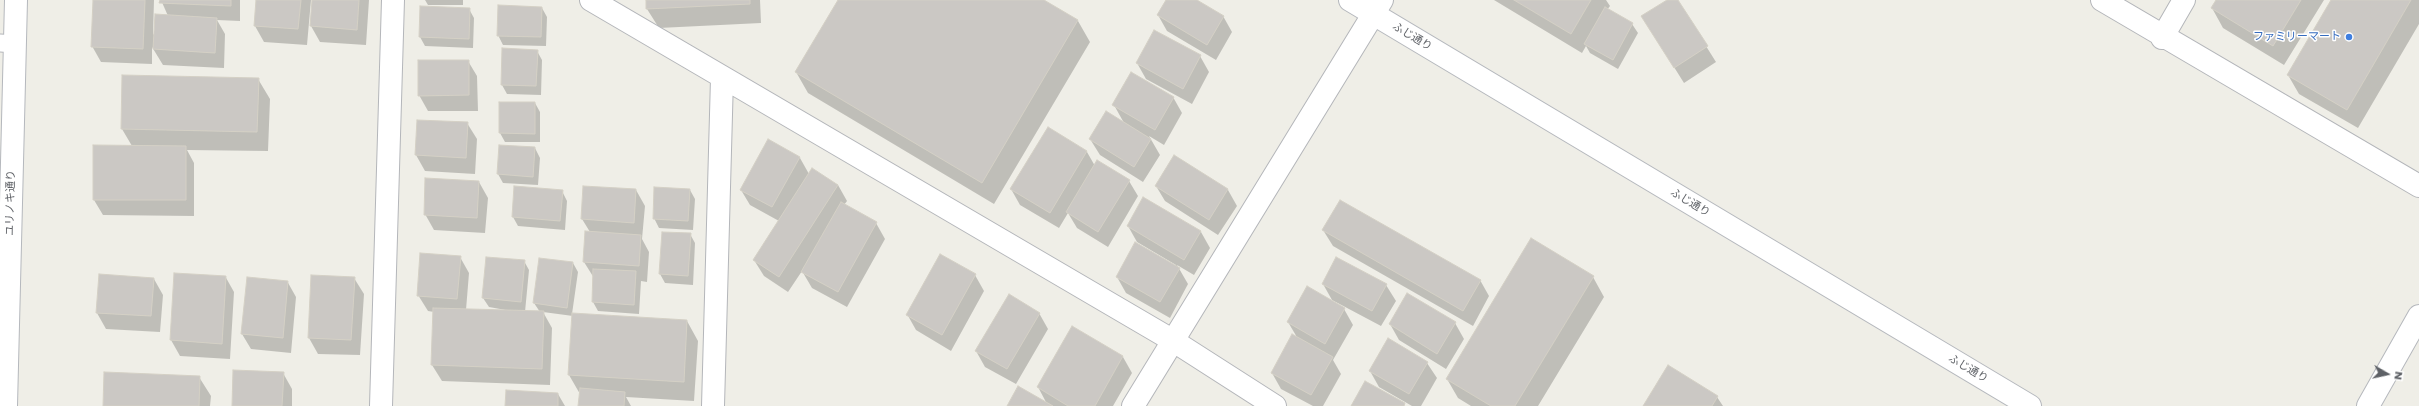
<!DOCTYPE html>
<meta charset="utf-8">
<style>
body{margin:0}
#map{position:relative;width:2419px;height:406px;overflow:hidden;background:#efeee7;font-family:Poppins,sans-serif}
canvas{display:block}
.north{position:absolute;left:2367px;top:354px;width:40px;height:40px;-webkit-text-stroke:3px #fff;paint-order:stroke;rotate:99deg;font-size:11px;font-weight:700;line-height:16px;text-align:center;color:#5e6166}
.north::after{content:'';display:block;margin:auto;width:14px;height:18px;background:#5e6166;clip-path:polygon(50% 0,100% 100%,50% 72%,0 100%)}
</style>
<div id="map">
<canvas width="2419" height="406"></canvas>
<div class="north">N</div>
</div>
<script>
const c = document.querySelector('canvas').getContext('2d');
c.lineJoin = 'round';
function fillPath(path, color) { c.fillStyle = color; c.fill(path, 'evenodd'); }
const toPath = rows => new Path2D(rows.map(r => 'M' + r).join(''));
function trace(path, color, width, dash) { c.strokeStyle = color; c.lineWidth = width; c.lineCap = dash ? 'butt' : 'round'; c.setLineDash(dash || []); c.stroke(path); }
function write(font, color, halo, rows, align = 'center') {
  c.font = font + ' Poppins,"Noto Sans JP",sans-serif'; c.lineWidth = 3; c.setLineDash([]); c.textBaseline = 'middle'; c.strokeStyle = halo; c.fillStyle = color; for (const [text, x, y, turn = 0] of rows) {
    c.save(); c.translate(x, y); c.rotate((+turn || 0) * Math.PI / 180); c.textAlign = isNaN(turn) ? turn : align; if (halo) c.strokeText(text, 0, 0); c.fillText(text, 0, 0); c.restore();
  }
}
fillPath(toPath([
 [94,0,154,0,153,35,168,16,161,0,240,0,240,21,217,20,225,34,224,68,163,65,152,47,152,64,101,62,92,46],
 [257,0,311,0,307,45,264,42,255,26],
 [313,0,369,0,366,45,320,42,311,26],
 [425,0,463,0,463,5,428,5],
 [647,0,760,0,761,23,659,28,647,9],
 [839,0,1042,0,1078,21,1090,42,994,204,808,93,796,72],
 [1167,0,1195,0,1223,16,1232,32,1216,60,1167,31,1158,15],
 [1494,0,1606,0,1610,6,1607,10,1632,24,1638,33,1618,69,1590,53,1586,46,1582,53],
 [1669,0,1677,0,1716,62,1684,83,1652,32],
 [2217,0,2324,0,2284,65,2223,28,2212,8],
 [2332,0,2419,0,2419,24,2358,128,2299,94,2288,75],
 [542,8,547,17,546,46,503,45,498,35],
 [469,9,474,18,473,48,425,46,420,37],
 [537,51,542,60,541,95,507,94,502,85],
 [1200,56,1209,72,1192,104,1146,79,1137,63],
 [468,61,477,76,478,111,428,111,419,95],
 [258,79,270,99,268,151,187,150,194,163,194,216,103,215,94,200,132,146,122,129],
 [1173,97,1182,113,1164,145,1149,136,1160,155,1143,182,1100,155,1090,139,1124,123,1114,105],
 [535,103,540,112,540,142,505,142,500,133],
 [467,123,477,139,475,174,425,171,416,155],
 [1048,128,1087,152,1095,166,1129,181,1138,196,1108,247,1077,228,1068,213,1059,228,1020,205,1011,189],
 [768,141,800,158,809,174,838,185,847,201,844,205,876,223,885,239,847,307,812,288,802,271,788,292,764,276,754,260,779,221,750,205,741,190],
 [535,148,540,158,538,185,503,183,498,174],
 [1175,156,1228,190,1237,206,1218,235,1165,201,1156,186],
 [479,182,488,198,485,233,434,230,425,214],
 [636,190,645,206,642,239,649,252,647,282,641,281,639,314,598,311,593,302,594,278,584,262,586,232,590,232,582,219],
 [690,190,695,199,693,230,659,228,654,218],
 [562,191,567,201,565,230,518,226,513,217],
 [1144,198,1201,232,1210,248,1194,275,1177,265,1188,284,1170,318,1126,293,1117,277,1176,265,1137,242,1128,226],
 [1323,230,1480,280,1489,296,1473,326,1333,246],
 [663,233,690,234,695,243,693,285,665,283,660,274],
 [460,257,469,273,466,310,511,311,489,307,483,298,487,258,524,261,529,270,525,312,540,312,534,303,573,263,578,272,572,314,687,321,698,341,694,401,626,397,631,406,579,406,580,394,569,375,573,316,543,312,552,328,550,385,442,381,432,365,434,312,428,311,418,295],
 [975,275,984,291,951,351,916,330,907,314],
 [225,276,234,292,230,359,180,356,171,340],
 [1593,277,1604,297,1538,406,1471,406,1458,398,1447,379],
 [354,278,364,294,360,355,318,354,309,338],
 [154,279,163,295,160,332,106,329,97,313],
 [287,281,296,297,291,353,251,349,242,334],
 [1323,284,1386,285,1396,301,1381,326,1332,300],
 [1407,294,1455,323,1464,339,1446,369,1399,340,1390,324],
 [1344,309,1353,325,1333,360,1341,374,1323,406,1313,406,1281,389,1272,373,1298,339,1288,322],
 [1039,313,1048,329,1016,384,985,367,976,351],
 [1072,327,1123,357,1132,373,1113,406,1008,406,1047,404,1038,387],
 [1427,363,1437,378,1421,406,1412,406,1379,387,1370,371],
 [283,373,292,389,292,406,233,406],
 [199,377,211,396,210,406,104,406],
 [558,394,565,406,506,406],
 [1717,397,1723,406,1644,406]
]), '#0003');
const building = toPath([
 [93,0,145,0,143,49,91,47,93,0],
 [160,0,231,0,231,6,159,3,160,0],
 [256,0,301,0,298,29,254,26,256,0],
 [312,0,359,0,357,30,310,26,312,0],
 [646,0,750,0,750,4,646,9,646,0],
 [838,0,1044,0,1078,20,982,183,795,72,838,0],
 [1166,0,1197,0,1224,16,1207,45,1157,15,1166,0],
 [1514,0,1591,0,1571,34,1514,0],
 [1667,0,1678,0,1708,46,1674,68,1641,16,1667,0],
 [2216,0,2301,0,2273,46,2211,8,2216,0],
 [2331,0,2411,0,2347,110,2287,75,2331,0],
 [498,5,542,7,541,37,497,36,498,5],
 [420,6,470,8,469,39,419,37,420,6],
 [1605,7,1633,23,1613,60,1584,44,1605,7],
 [155,14,217,18,215,53,153,49,155,14],
 [1154,30,1201,55,1183,89,1136,63,1154,30],
 [502,48,538,50,536,86,501,85,502,48],
 [418,60,469,60,469,95,418,96,418,60],
 [1131,72,1174,97,1155,130,1112,105,1131,72],
 [122,75,259,78,257,132,121,129,122,75],
 [499,102,535,102,535,134,499,133,499,102],
 [1106,111,1151,139,1134,167,1089,139,1106,111],
 [417,120,468,122,466,158,415,155,417,120],
 [1048,127,1087,151,1050,213,1010,189,1048,127],
 [768,139,800,157,772,207,740,190,768,139],
 [93,145,186,146,186,200,93,200,93,145],
 [499,145,535,147,533,177,497,174,499,145],
 [1174,155,1228,189,1209,220,1155,186,1174,155],
 [1097,160,1130,180,1098,232,1066,212,1097,160],
 [812,168,838,185,779,277,753,260,812,168],
 [425,178,479,181,477,218,424,215,425,178],
 [514,186,563,190,560,221,512,217,514,186],
 [583,186,636,189,634,223,581,219,583,186],
 [654,187,690,189,688,221,653,219,654,187],
 [1143,197,1201,231,1184,260,1127,226,1143,197],
 [1340,200,1481,280,1463,311,1322,230,1340,200],
 [841,202,877,222,838,292,801,272,841,202],
 [585,231,641,235,639,266,583,262,585,231],
 [662,232,691,233,688,276,659,274,662,232],
 [1531,238,1594,276,1515,406,1491,406,1446,379,1531,238],
 [1135,242,1180,268,1160,302,1116,277,1135,242],
 [420,253,461,256,457,299,417,296,420,253],
 [940,254,976,274,942,335,906,315,940,254],
 [486,257,525,260,521,302,482,298,486,257],
 [1336,257,1387,284,1372,311,1322,284,1336,257],
 [539,258,573,262,567,308,533,303,539,258],
 [593,269,636,271,634,305,592,302,593,269],
 [174,273,226,276,222,344,170,340,174,273],
 [99,274,154,278,151,316,96,313,99,274],
 [311,275,355,277,351,340,308,338,311,275],
 [247,277,288,281,283,338,241,334,247,277],
 [1307,286,1345,308,1325,344,1287,322,1307,286],
 [1407,293,1456,322,1437,354,1389,324,1407,293],
 [1009,294,1040,313,1007,369,975,351,1009,294],
 [433,308,544,311,542,369,431,365,433,308],
 [572,313,687,320,684,382,568,375,572,313],
 [1072,326,1123,356,1095,406,1068,406,1037,387,1072,326],
 [1292,334,1333,357,1311,395,1271,373,1292,334],
 [1388,338,1428,362,1409,394,1369,371,1388,338],
 [1668,365,1718,396,1712,406,1643,406,1668,365],
 [233,370,284,372,282,406,232,406,233,370],
 [104,372,200,376,199,406,103,406,104,372],
 [1365,381,1405,403,1404,406,1351,406,1365,381],
 [1018,386,1053,406,1007,406,1018,386],
 [580,388,625,392,624,406,578,406,580,388],
 [506,390,558,393,558,406,505,406,506,390]
]);
fillPath(building, '#cbc8c4');
trace(building, '#d4d0c5', 1);
const lane = toPath([
 [0,43,15,44]
]);
const street = toPath([
 [591,0,1172,340,1275,406],
 [2102,0,2419,186],
 [2162,38,2184,0],
 [381,406,393,0],
 [713,406,722,78],
 [1133,406,1382,0]
]);
const secondary = toPath([
 [1350,0,2030,406],
 [6,406,16,0],
 [2368,406,2419,316]
]);
trace(lane, '#b4b6ba', 19);
trace(street, '#b4b6ba', 24);
trace(secondary, '#b5b8bd', 24);
trace(lane, '#fff', 17);
trace(street, '#fff', 22);
trace(secondary, '#fff', 22);
for (const [x, y, r, color] of [
 [2349,37,4,"#3f7fe0"]
]) { const dot = new Path2D(); dot.arc(x, y, r, 0, 2 * Math.PI); c.fillStyle = color; c.fill(dot); trace(dot, '#fff', 1.5); }
write('11px', '#5e6166', '#fff', [
 ["ふじ通り",1412,37,31],
 ["ユリノキ通り",11,203,-89],
 ["ふじ通り",1690,203,31],
 ["ふじ通り",1968,369,31]
]);
write('11px', '#366cbe', '#fff', [
 ["ファミリーマート",2341,37]
], 'right');
</script>
